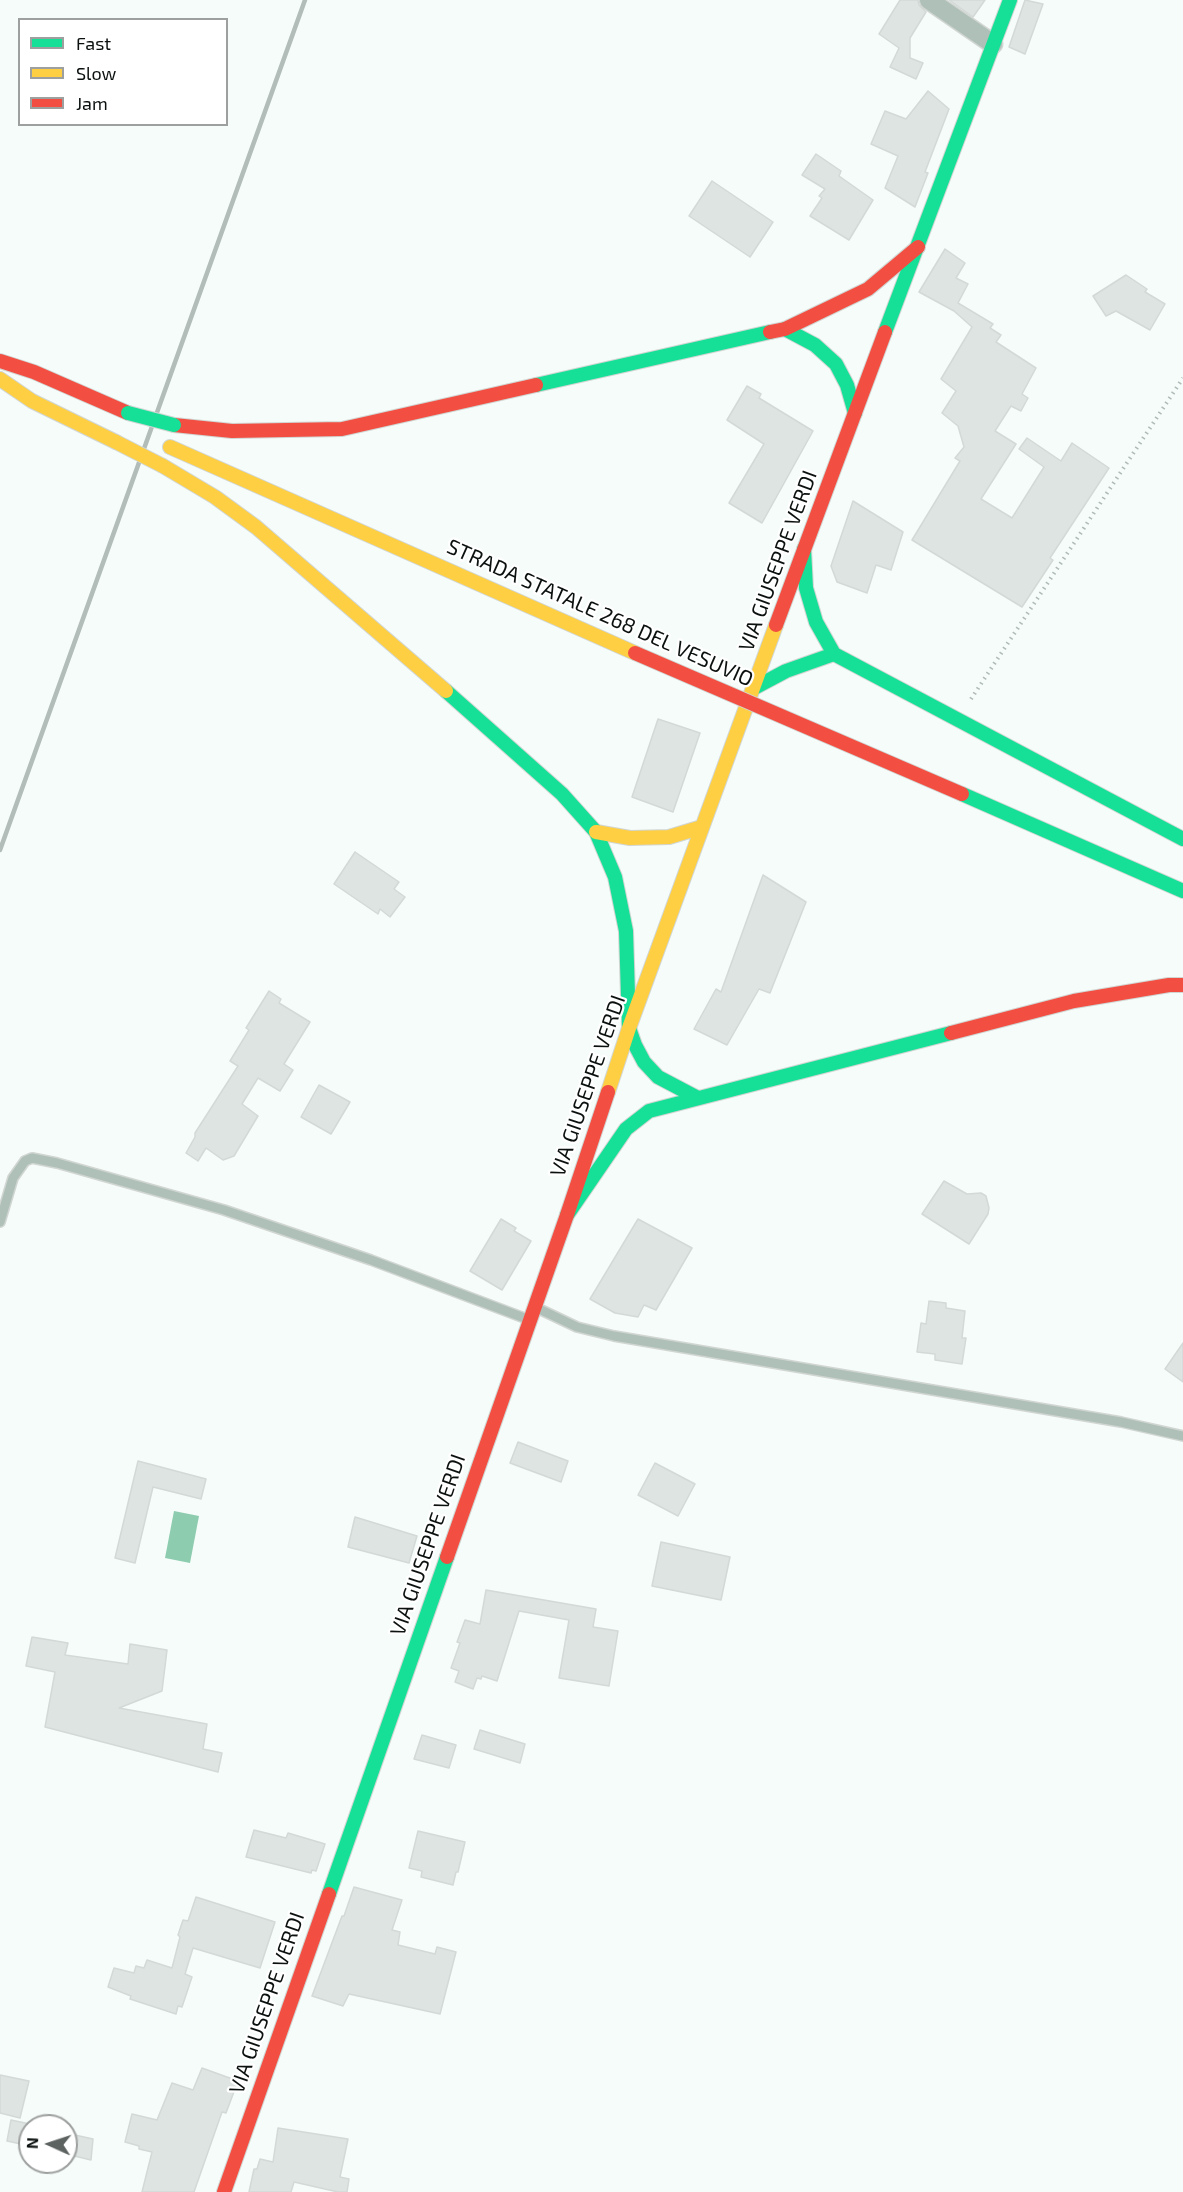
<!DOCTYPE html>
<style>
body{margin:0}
#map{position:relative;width:1183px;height:2192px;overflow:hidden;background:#f6fcf9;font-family:"Exo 2",sans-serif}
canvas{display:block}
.legend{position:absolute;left:18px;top:18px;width:210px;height:108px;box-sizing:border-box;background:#fff;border:2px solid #9da09f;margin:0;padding:8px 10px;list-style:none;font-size:18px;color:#0b110e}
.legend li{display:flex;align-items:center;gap:12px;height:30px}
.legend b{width:30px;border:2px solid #9da09f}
.north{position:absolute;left:18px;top:2114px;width:60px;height:60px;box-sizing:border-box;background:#fff;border:2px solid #9da09f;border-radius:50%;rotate:273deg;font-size:16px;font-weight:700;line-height:24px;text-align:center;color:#0b110e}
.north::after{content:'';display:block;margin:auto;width:21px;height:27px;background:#5d6360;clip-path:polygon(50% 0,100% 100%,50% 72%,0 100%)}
</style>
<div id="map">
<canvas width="1183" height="2192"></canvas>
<ul class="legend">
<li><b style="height:8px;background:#16e098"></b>Fast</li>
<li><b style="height:8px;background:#ffcf43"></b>Slow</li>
<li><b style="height:8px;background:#f24e42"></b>Jam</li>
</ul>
<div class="north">N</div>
</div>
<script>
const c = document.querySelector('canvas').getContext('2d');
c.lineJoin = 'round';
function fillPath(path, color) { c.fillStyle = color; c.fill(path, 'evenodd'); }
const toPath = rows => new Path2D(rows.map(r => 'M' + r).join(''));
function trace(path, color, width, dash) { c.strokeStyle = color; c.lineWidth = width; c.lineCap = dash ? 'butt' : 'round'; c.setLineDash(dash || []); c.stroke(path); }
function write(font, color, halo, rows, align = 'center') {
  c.font = font + ' "Exo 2",sans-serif'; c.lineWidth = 4.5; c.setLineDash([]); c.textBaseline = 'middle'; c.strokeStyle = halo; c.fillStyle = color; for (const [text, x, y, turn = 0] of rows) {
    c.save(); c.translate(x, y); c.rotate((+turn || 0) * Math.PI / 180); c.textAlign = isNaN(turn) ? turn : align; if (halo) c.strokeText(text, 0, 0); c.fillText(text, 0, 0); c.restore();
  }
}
fillPath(toPath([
 [174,1511,199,1516,190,1563,165,1558]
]), '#8eccb0');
const building = toPath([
 [900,0,918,0,919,5,926,12,910,38,910,58,923,63,916,79,890,67,899,48,879,34,900,0],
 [949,0,985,0,973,17,949,0],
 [1025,0,1043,4,1025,54,1009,47,1025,0],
 [928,91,949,109,925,172,928,173,915,207,885,188,898,156,871,144,885,111,906,119,928,91],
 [816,154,841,171,839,176,873,200,849,240,810,216,822,198,819,196,825,189,802,175,816,154],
 [712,181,773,222,750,257,689,216,712,181],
 [945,249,965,263,956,278,968,284,958,303,993,324,990,328,1001,335,996,342,1036,368,1022,394,1028,398,1021,411,1011,406,995,431,1016,444,981,499,1012,518,1044,467,1019,449,1027,438,1061,461,1072,443,1109,468,1050,558,1053,560,1022,607,912,540,960,461,955,458,964,447,958,426,942,413,956,391,941,379,972,327,954,311,919,292,945,249],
 [1126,275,1147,289,1145,292,1165,304,1150,330,1116,311,1106,316,1093,296,1126,275],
 [747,386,761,394,759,398,813,431,762,523,729,503,764,444,727,420,747,386],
 [853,501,903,532,891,570,876,565,867,593,837,582,831,566,853,501],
 [658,719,700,733,673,812,632,797,658,719],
 [355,852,399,882,394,889,405,897,390,917,380,909,378,914,334,884,355,852],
 [763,875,806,902,770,993,759,989,727,1045,694,1029,716,989,721,992,763,875],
 [269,991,281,999,279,1003,310,1022,284,1064,293,1070,280,1091,258,1078,242,1104,258,1116,234,1156,223,1160,206,1148,198,1161,186,1153,195,1137,195,1133,238,1066,230,1061,249,1030,246,1028,269,991],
 [319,1085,350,1102,331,1134,301,1117,319,1085],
 [944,1181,967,1194,981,1193,986,1196,989,1208,988,1214,969,1244,922,1214,944,1181],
 [501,1219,516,1228,514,1231,531,1241,502,1290,470,1271,501,1219],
 [638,1219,692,1248,656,1310,644,1305,638,1317,615,1313,590,1299,638,1219],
 [929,1301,946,1303,946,1308,965,1311,962,1338,966,1338,962,1364,935,1360,935,1354,917,1352,921,1323,926,1324,929,1301],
 [1183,1343,1183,1382,1165,1369,1183,1343],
 [518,1442,568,1461,561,1482,510,1463,518,1442],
 [138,1461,206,1479,201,1499,153,1487,135,1563,115,1558,138,1461],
 [655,1463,695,1484,678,1516,638,1495,655,1463],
 [355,1517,417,1536,409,1563,348,1547,355,1517],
 [661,1542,730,1557,721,1600,652,1586,661,1542],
 [486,1590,596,1609,593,1627,618,1631,609,1686,559,1678,569,1620,519,1611,497,1681,482,1676,481,1679,477,1678,473,1689,455,1682,459,1671,451,1668,460,1643,457,1642,465,1620,480,1624,486,1590],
 [32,1637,68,1643,65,1655,128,1664,130,1644,167,1650,162,1691,119,1708,207,1724,203,1749,222,1753,218,1772,45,1727,55,1672,26,1666,32,1637],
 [480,1730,525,1744,520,1763,474,1749,480,1730],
 [422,1735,456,1745,449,1768,414,1759,422,1735],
 [254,1830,286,1838,288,1833,325,1844,316,1871,312,1870,311,1873,246,1857,254,1830],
 [418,1831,465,1842,458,1872,456,1872,453,1885,421,1877,422,1871,409,1868,418,1831],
 [354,1887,402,1900,392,1930,400,1932,398,1945,435,1954,437,1947,456,1952,440,2014,349,1994,343,2006,312,1996,342,1916,344,1916,354,1887],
 [196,1897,275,1922,260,1968,193,1948,185,1974,192,1977,182,2007,178,2006,176,2014,130,1999,131,1996,108,1987,114,1968,134,1973,136,1966,144,1968,147,1960,172,1968,180,1937,178,1935,183,1920,188,1921,196,1897],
 [202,2068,238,2081,226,2113,222,2112,194,2192,142,2192,152,2152,139,2149,139,2146,125,2142,132,2114,157,2120,172,2083,193,2090,202,2068],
 [0,2075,29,2081,20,2118,0,2113,0,2075],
 [11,2120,30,2124,30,2146,7,2141,11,2120],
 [278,2128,348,2139,340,2177,349,2179,347,2192,338,2192,294,2182,291,2192,249,2192,254,2169,257,2169,260,2159,273,2162,278,2128],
 [66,2133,93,2139,91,2160,66,2154,66,2133]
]);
fillPath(building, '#dee4e1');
trace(building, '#d3d9d6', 1.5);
const lane = toPath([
 [0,1222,13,1178,25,1161,32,1158,57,1163,224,1210,371,1260,527,1319],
 [537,1308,577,1327,614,1336,1121,1422,1183,1436]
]);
const street = toPath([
 [929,0,993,44]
]);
const fast = toPath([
 [785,329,815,345,836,364,847,385,855,413],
 [885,332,1010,0],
 [536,385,770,332],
 [804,549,806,588,816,622,834,654,1183,839],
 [754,688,786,671,834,654],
 [446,691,562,794,596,832,615,877,626,931,629,1028,635,1045,644,1062,658,1077,696,1097],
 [962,794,1183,891],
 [567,1215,626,1129,649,1111,951,1033],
 [329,1894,447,1557]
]);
const slow = toPath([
 [0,379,32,401,116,442],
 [170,447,635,653],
 [163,466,215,497,256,527,446,691],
 [596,832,630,838,669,837,702,827],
 [608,1092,629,1028,776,625]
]);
const jam = toPath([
 [770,332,785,329,868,289,918,247],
 [0,361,34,372,128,413],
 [174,425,232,431,342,429,536,385],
 [776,625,885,332],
 [951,1033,1074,1001,1169,985,1183,985],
 [447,1557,567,1215,608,1092],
 [224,2192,329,1894]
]);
trace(lane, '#d1d6d3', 12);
trace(street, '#d1d6d3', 21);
trace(fast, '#d1d6d3', 16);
trace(slow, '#d1d6d3', 16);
trace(jam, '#d1d6d3', 16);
trace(toPath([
 [971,699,1183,378]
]), '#b0bbb7', 4, [1.5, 4.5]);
trace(lane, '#afc0b8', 9);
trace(street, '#afc0b8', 18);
trace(fast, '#16e098', 14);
trace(slow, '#ffcf43', 14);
trace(jam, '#f24e42', 14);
trace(toPath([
 [0,850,305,0]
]), '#b2bcb8', 4.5);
const fastBridge = toPath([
 [128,413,174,425]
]);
const slowBridge = toPath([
 [116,442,163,466]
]);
const jamBridge = toPath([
 [635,653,962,794]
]);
trace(fastBridge, '#d1d6d3', 16, []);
trace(slowBridge, '#d1d6d3', 16, []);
trace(jamBridge, '#d1d6d3', 16, []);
trace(fastBridge, '#16e098', 14);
trace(slowBridge, '#ffcf43', 14);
trace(jamBridge, '#f24e42', 14);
write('21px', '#0b110e', '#fff', [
 ["VIA GIUSEPPE VERDI",778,561,-70],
 ["STRADA STATALE 268 DEL VESUVIO",600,613,24],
 ["VIA GIUSEPPE VERDI",588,1086,-71],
 ["VIA GIUSEPPE VERDI",428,1545,-71],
 ["VIA GIUSEPPE VERDI",267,2003,-71]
]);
</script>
